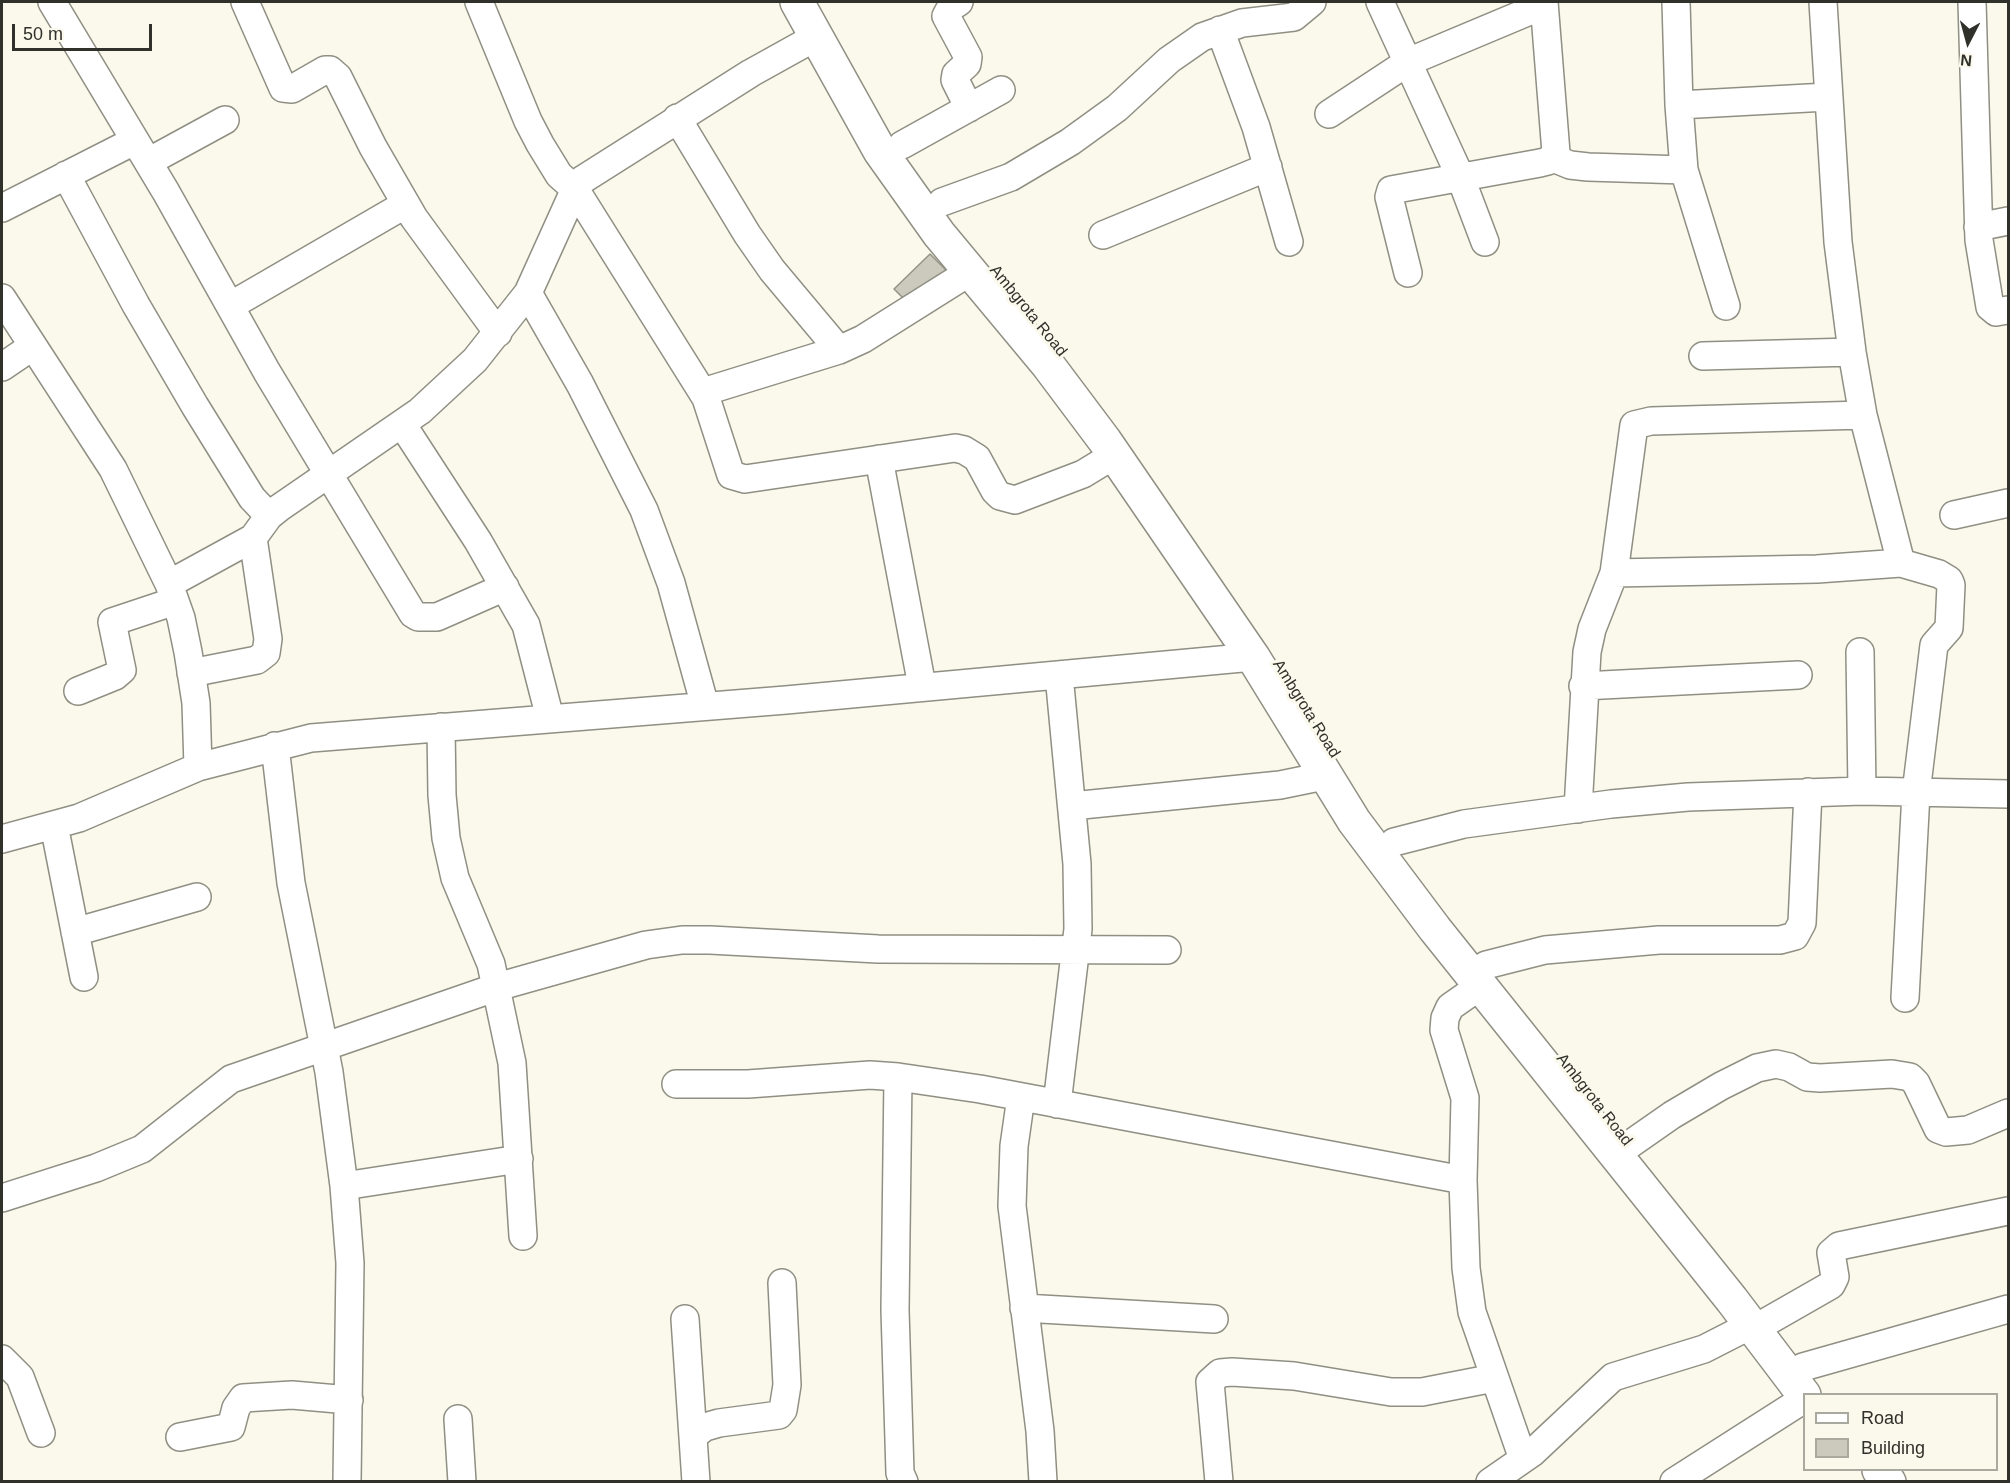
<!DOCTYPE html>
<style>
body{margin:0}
#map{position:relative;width:2010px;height:1483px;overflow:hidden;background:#faf9ec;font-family:Arial,sans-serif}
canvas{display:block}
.frame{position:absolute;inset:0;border:3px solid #31312c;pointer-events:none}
.legend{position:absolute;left:1803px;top:1393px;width:195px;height:78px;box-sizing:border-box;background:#faf9ec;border:2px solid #aaa99f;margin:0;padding:8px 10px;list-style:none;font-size:18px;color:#31312c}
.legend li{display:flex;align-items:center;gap:12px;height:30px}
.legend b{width:30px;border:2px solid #aaa99f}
.north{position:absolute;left:1938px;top:12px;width:60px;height:60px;-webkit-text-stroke:4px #faf9ec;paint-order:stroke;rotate:186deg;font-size:16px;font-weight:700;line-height:24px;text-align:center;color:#31312c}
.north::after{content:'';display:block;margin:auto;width:21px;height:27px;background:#31312c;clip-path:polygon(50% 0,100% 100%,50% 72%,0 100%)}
.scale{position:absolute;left:12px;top:24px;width:140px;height:27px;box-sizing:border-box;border:3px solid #31312c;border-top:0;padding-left:8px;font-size:18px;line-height:21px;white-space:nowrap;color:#31312c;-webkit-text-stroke:4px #faf9ec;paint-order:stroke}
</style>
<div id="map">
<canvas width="2010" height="1483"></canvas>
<div class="frame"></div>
<ul class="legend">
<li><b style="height:8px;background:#fff"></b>Road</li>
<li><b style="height:16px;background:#cbcabd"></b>Building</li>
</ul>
<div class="north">N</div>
<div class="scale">50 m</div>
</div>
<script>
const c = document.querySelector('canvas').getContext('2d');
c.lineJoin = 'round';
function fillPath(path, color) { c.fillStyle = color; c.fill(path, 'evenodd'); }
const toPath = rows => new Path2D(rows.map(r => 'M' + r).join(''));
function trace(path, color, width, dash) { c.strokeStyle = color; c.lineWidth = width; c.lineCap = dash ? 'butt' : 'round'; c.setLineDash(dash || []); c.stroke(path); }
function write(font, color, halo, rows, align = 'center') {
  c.font = font + ' Arial,sans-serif'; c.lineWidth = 6; c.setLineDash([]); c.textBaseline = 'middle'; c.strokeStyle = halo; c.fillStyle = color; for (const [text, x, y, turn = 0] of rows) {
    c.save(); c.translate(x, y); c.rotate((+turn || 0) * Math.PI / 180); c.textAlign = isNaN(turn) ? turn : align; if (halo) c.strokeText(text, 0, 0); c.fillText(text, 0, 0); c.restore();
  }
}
const building = toPath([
 [930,254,946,270,910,305,894,289,930,254]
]);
fillPath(building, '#cbcabd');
trace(building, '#949387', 1.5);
const minor = toPath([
 [52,2,166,192,267,372,413,614,418,617,437,617,505,587],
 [245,2,283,88,292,89,325,70,330,70,338,77,373,147,414,218,498,333],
 [479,2,528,121,540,144,559,175,575,189,706,398,731,475,745,479,955,448,964,450,977,458,995,491,1000,496,1015,500,1083,474,1106,460],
 [959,2,951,7,946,16,968,57,967,64,956,74,955,80,969,108],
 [1380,2,1460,176,1485,242],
 [1676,2,1679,105,1827,97],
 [1972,2,1979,240,1990,307,1996,312,2008,310],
 [1220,30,1256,127,1289,242],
 [1679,105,1684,170,1726,306],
 [1329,114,1408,62,1544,5],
 [677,118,747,234,772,270,839,350],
 [902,145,1001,90],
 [1553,158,1570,165,1588,167,1684,170],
 [148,162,225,120],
 [66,175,136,305,195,406,252,498,269,516],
 [942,202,1011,177,1070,142,1117,108,1169,60,1202,37,1242,23,1294,17,1312,2],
 [2,208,134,141],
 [1978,227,2008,221],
 [1103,235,1268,167],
 [1408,273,1389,197,1391,190,1540,163,1548,161,1556,153,1544,2],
 [528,293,580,384,644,510,671,583,705,706],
 [2,298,113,469,169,584,181,618,188,652,196,703,198,767],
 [230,306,406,204],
 [1703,356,1852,352],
 [2,367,33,346],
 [703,392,839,350,863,339,960,278],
 [402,424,478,541,526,625,550,718],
 [879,459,922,686],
 [1954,515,2008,503],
 [1901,563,1939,574,1949,580,1951,585,1949,628,1934,645,1916,793,1905,998],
 [1614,573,1817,569,1901,563,1863,415,1852,352,1838,242,1823,2],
 [169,584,253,538,269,516,279,508,420,411,475,360,528,293,575,189,582,180,751,73,805,43],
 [1860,652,1862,791],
 [191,673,257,660,266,653,268,639,253,538],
 [1583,686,1798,675],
 [78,691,115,676,122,670,112,622,175,601],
 [441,727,442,795,446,838,455,878,491,964,512,1063,523,1236],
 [275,746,291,883,329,1072,344,1186,350,1263,347,1482],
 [1072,806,1280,785,1324,776],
 [1578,809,1587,652,1592,629,1614,573,1634,425,1651,421,1863,415],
 [54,825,84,977],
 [2,839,79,818,198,767,311,738,786,700,1253,657],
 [1394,842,1464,824,1611,804,1688,797,1862,791,2008,794],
 [75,932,197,897],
 [1486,965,1545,950,1659,940,1780,940,1795,936,1802,923,1808,792],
 [1480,986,1450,1007,1445,1018,1444,1030,1465,1098,1463,1180,1466,1268,1472,1312,1523,1459],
 [898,1077,895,1310,900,1473,904,1482],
 [676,1084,748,1084,870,1075,898,1077,980,1089,1463,1180],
 [1021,1097,1014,1146,1012,1206,1040,1431,1043,1482],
 [1057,1104,1078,929,1077,864,1059,675],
 [1629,1145,1672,1115,1721,1086,1757,1068,1776,1064,1789,1067,1807,1077,1820,1078,1892,1074,1910,1077,1916,1083,1938,1129,1946,1132,1968,1130,2008,1113],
 [344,1186,519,1159],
 [2,1198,96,1168,142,1149,231,1079,497,987,646,945,682,940,710,940,878,949,1167,950],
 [1024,1308,1214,1319],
 [685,1319,696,1482],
 [1768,1321,1831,1285,1835,1277,1831,1253,1839,1246,2008,1211],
 [2,1359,20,1377,41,1433],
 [1803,1367,2008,1309],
 [458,1419,462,1482],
 [693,1436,705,1427,719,1423,779,1415,783,1410,787,1385,782,1283],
 [180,1437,231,1427,236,1408,243,1398,292,1395,349,1400],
 [1219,1482,1210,1382,1220,1373,1232,1372,1294,1376,1391,1392,1422,1392,1494,1378],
 [1490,1482,1532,1453,1613,1377,1704,1349,1751,1325],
 [1674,1482,1804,1399]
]);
const major = toPath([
 [797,2,880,151,939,234,1048,365,1105,441,1253,657,1354,821,1435,929,1732,1300,1804,1395],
 [1879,1470,1889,1482]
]);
trace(minor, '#908f83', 30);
trace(major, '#908f83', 36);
trace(minor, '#fff', 27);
trace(major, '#fff', 33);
write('16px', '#31312c', '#faf9ec', [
 ["Ambgrota Road",1028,311,51],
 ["Ambgrota Road",1306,709,58],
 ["Ambgrota Road",1594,1100,52]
]);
</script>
